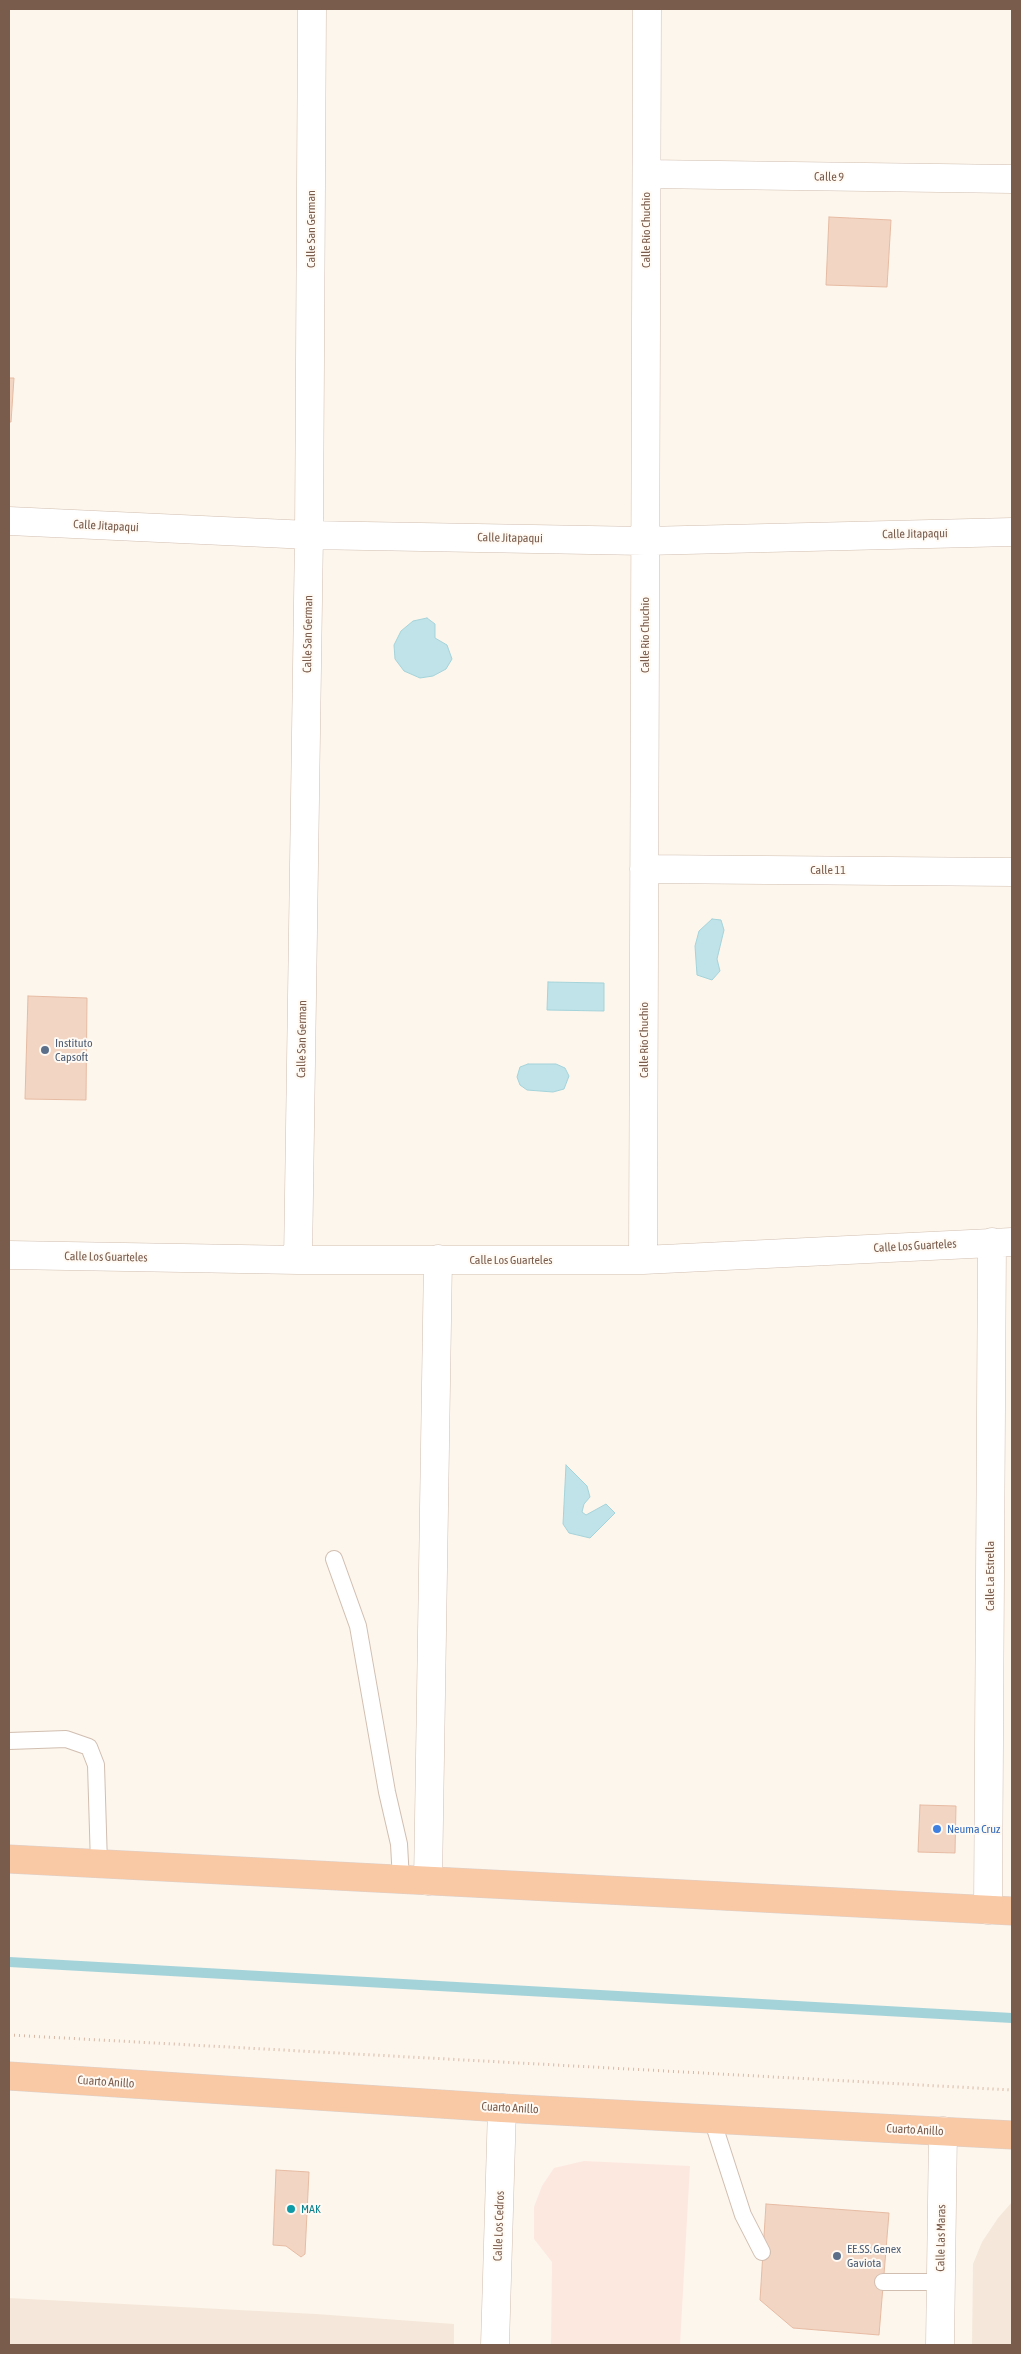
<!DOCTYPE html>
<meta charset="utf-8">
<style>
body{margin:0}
#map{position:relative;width:1021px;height:2354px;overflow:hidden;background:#fdf6ec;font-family:"Asap Condensed",sans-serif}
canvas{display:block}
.frame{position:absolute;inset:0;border:10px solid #7a5c4d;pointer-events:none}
</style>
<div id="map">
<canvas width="1021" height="2354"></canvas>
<div class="frame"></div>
</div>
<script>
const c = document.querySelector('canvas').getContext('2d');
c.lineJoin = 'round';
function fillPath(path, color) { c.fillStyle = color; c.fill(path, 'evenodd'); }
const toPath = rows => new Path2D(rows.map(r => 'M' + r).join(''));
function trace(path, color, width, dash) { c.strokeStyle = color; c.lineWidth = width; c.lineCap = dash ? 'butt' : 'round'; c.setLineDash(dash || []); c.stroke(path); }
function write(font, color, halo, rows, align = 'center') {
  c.font = font + ' "Asap Condensed",sans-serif'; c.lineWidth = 4; c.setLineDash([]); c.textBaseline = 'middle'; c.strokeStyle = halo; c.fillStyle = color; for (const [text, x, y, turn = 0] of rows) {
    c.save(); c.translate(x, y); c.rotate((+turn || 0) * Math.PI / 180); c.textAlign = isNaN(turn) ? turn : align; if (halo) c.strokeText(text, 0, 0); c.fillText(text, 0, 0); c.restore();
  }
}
fillPath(toPath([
 [1012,2202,1012,2345,972,2345,973,2264,982,2242,998,2218],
 [9,2298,316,2314,454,2324,454,2345,9,2345]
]), '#f5e8da');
fillPath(toPath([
 [584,2161,690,2166,680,2345,551,2345,552,2262,534,2239,534,2207,542,2186,554,2168]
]), '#fde8e0');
const water = toPath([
 [427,618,435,624,435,638,447,645,452,659,446,669,433,676,420,678,404,671,395,659,394,645,401,631,413,621,427,618],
 [712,919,721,920,724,930,717,959,720,971,712,980,697,975,695,946,699,931,712,919],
 [548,982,604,983,604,1011,547,1010,548,982],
 [528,1064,556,1064,565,1068,569,1076,564,1089,553,1092,527,1090,520,1085,517,1077,520,1067,528,1064],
 [566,1465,587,1486,590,1497,584,1504,582,1512,586,1515,606,1504,615,1513,590,1538,569,1533,563,1524,566,1465]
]);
fillPath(water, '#bfe3e8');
trace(water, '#a5d3da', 1);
trace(toPath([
 [9,1962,1012,2018]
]), '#a5d3da', 10);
const building = toPath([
 [829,217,891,220,887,287,826,285,829,217],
 [9,378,14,378,11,422,9,422,9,378],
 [28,996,87,998,86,1100,25,1099,28,996],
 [920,1805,956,1806,955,1853,918,1852,920,1805],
 [276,2170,309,2172,305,2254,301,2257,286,2246,273,2245,276,2170],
 [766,2204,889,2213,879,2335,793,2328,760,2300,766,2204]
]);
fillPath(building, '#f3d5c3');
trace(building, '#e6bba3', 1);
const service = toPath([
 [334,1559,358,1626,387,1792,399,1844,401,1880],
 [9,1741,66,1739,89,1747,96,1765,99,1864],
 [712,2119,743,2215,762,2252],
 [883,2282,941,2282]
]);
const minor = toPath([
 [647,174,1012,179],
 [9,521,309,535,645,541,1012,532],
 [644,869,1012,872],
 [9,1255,298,1260,643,1260,1012,1242],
 [298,1260,309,535,312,9],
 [643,1260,647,9],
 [428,1881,438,1259],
 [988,1910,992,1242],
 [495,2345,502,2108],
 [940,2345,943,2131]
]);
const trunk = toPath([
 [9,1859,1012,1911],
 [9,2076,502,2108,1012,2135]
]);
trace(service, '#d1beb0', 18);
trace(minor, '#d1beb0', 29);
trace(trunk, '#dad1cd', 29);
trace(toPath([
 [9,2035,1012,2090]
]), '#d9b8a5', 3, [1, 4]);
trace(service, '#fff', 16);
trace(minor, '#fff', 28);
trace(trunk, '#f9c8a4', 28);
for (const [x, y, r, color] of [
 [45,1050,5,"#5c6f8a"],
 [937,1829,5,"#3f7fe0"],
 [291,2209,5,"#0f9aa8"],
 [837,2256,5,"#5c6f8a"]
]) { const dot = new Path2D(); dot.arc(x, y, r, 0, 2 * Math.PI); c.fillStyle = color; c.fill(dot); trace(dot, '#fffaf3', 2); }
write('12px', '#7a5c4d', '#fffaf3', [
 ["Calle 9",829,177,1],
 ["Calle San German",311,229,-90],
 ["Calle Río Chuchio",646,230,-90],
 ["Calle Jitapaqui",106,526,3],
 ["Calle Jitapaqui",915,534,-1],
 ["Calle Jitapaqui",510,538,1],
 ["Calle San German",308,634,-89],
 ["Calle Río Chuchio",645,635,-90],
 ["Calle 11",828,870],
 ["Calle San German",302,1039,-89],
 ["Calle Río Chuchio",644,1040,-90],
 ["Calle Los Guarteles",915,1246,-3],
 ["Calle Los Guarteles",106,1257,1],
 ["Calle Los Guarteles",511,1260],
 ["Calle La Estrella",990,1576,-90],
 ["Cuarto Anillo",106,2082,4],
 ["Cuarto Anillo",510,2108,3],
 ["Cuarto Anillo",915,2130,3],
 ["Calle Los Cedros",499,2226,-88],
 ["Calle Las Maras",941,2238,-89]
]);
write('12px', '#4e5e75', '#fffaf3', [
 ["Instituto",55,1043],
 ["Capsoft",55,1057],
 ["EE.SS. Genex",847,2249],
 ["Gaviota",847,2263]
], 'left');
write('12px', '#366cbe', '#fffaf3', [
 ["Neuma Cruz",947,1829]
], 'left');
write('12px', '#0d838f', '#fffaf3', [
 ["MAK",301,2209]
], 'left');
</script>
